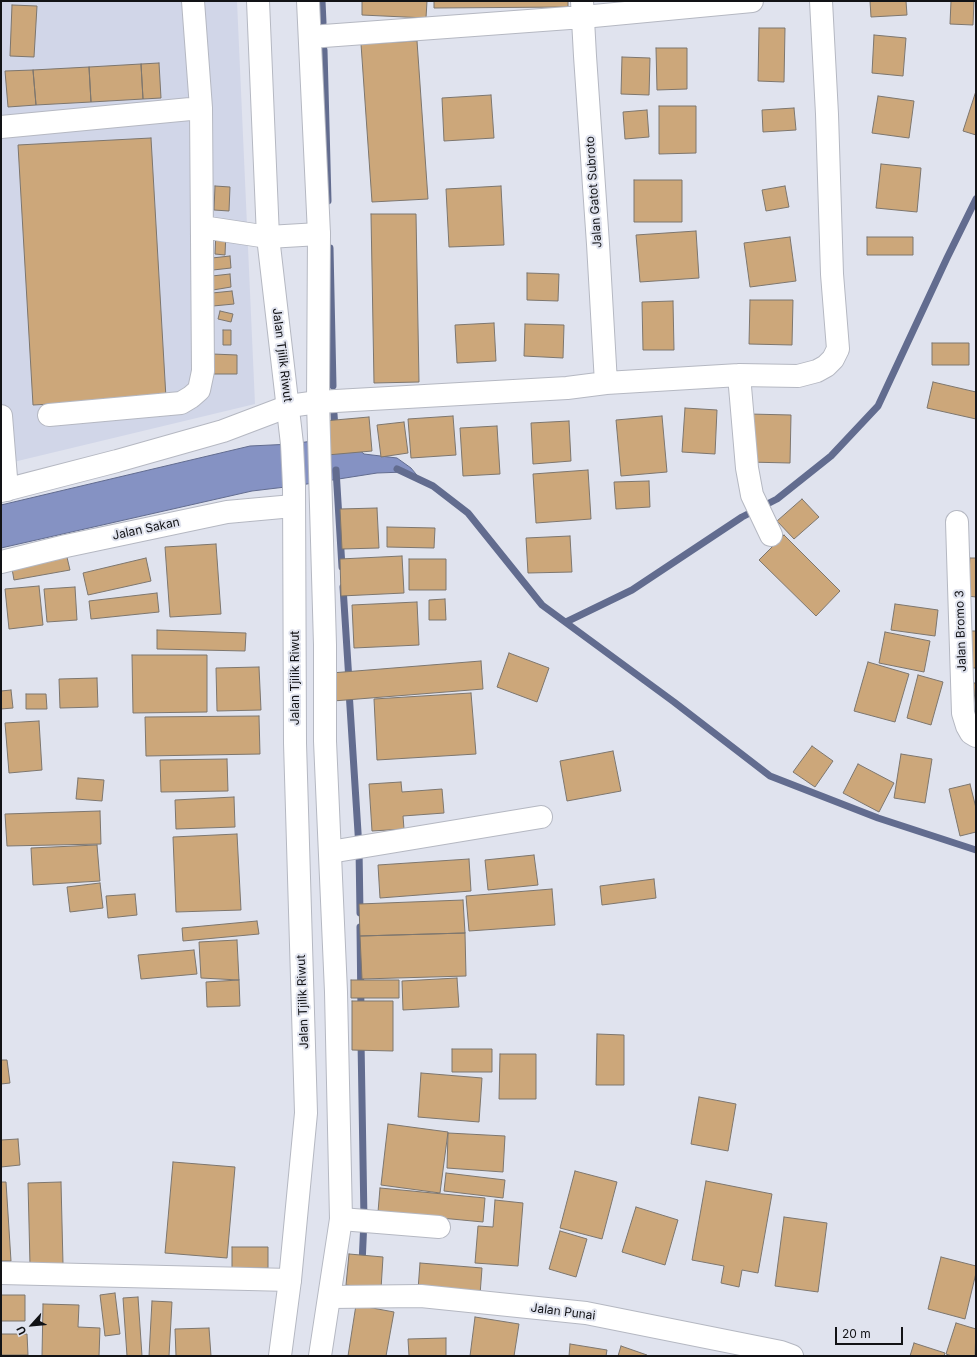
<!DOCTYPE html>
<style>
body{margin:0}
#map{position:relative;width:977px;height:1357px;overflow:hidden;background:#e0e3ee;font-family:Inter,sans-serif}
canvas{display:block}
.frame{position:absolute;inset:0;border:2px solid #121316;pointer-events:none}
.north{position:absolute;left:12px;top:1305px;width:40px;height:40px;-webkit-text-stroke:3px #e0e3ee;paint-order:stroke;rotate:243deg;font-size:11px;font-weight:700;line-height:16px;text-align:center;color:#121316}
.north::after{content:'';display:block;margin:auto;width:14px;height:18px;background:#121316;clip-path:polygon(50% 0,100% 100%,50% 72%,0 100%)}
.scale{position:absolute;left:835px;top:1327px;width:68px;height:18px;box-sizing:border-box;border:2px solid #121316;border-top:0;padding-left:5px;font-size:12px;line-height:14px;white-space:nowrap;color:#121316;-webkit-text-stroke:3px #e0e3ee;paint-order:stroke}
</style>
<div id="map">
<canvas width="977" height="1357"></canvas>
<div class="frame"></div>
<div class="north">U</div>
<div class="scale">20 m</div>
</div>
<script>
const c = document.querySelector('canvas').getContext('2d');
c.lineJoin = 'round';
function fillPath(path, color) { c.fillStyle = color; c.fill(path, 'evenodd'); }
const toPath = rows => new Path2D(rows.map(r => 'M' + r).join(''));
function trace(path, color, width, dash) { c.strokeStyle = color; c.lineWidth = width; c.lineCap = dash ? 'butt' : 'round'; c.setLineDash(dash || []); c.stroke(path); }
function write(font, color, halo, rows, align = 'center') {
  c.font = font + ' Inter,sans-serif'; c.lineWidth = 4; c.setLineDash([]); c.textBaseline = 'middle'; c.strokeStyle = halo; c.fillStyle = color; for (const [text, x, y, turn = 0] of rows) {
    c.save(); c.translate(x, y); c.rotate((+turn || 0) * Math.PI / 180); c.textAlign = isNaN(turn) ? turn : align; if (halo) c.strokeText(text, 0, 0); c.fillText(text, 0, 0); c.restore();
  }
}
fillPath(toPath([
 [1,1,237,1,255,404,1,465]
]), '#d1d6e8');
const water = toPath([
 [347,439,364,454,397,458,411,468,421,480,405,472,377,473,294,486,252,491,1,548,1,505,250,446,292,444,319,440,347,439]
]);
fillPath(water, '#8592c3');
trace(water, '#626c8f', 1);
trace(toPath([
 [322,1,323,23],
 [324,50,328,201],
 [330,248,333,386],
 [334,414,335,429],
 [397,469,433,486,468,513,542,605,674,702,770,776,878,818,976,850],
 [336,470,342,567],
 [343,587,349,681],
 [566,622,632,590,742,517,777,499,831,456,878,406,947,258,976,199],
 [349,691,359,848,360,913],
 [360,927,361,1011],
 [361,1041,364,1220,362,1264]
]), '#626c8f', 7);
const building = toPath([
 [362,1,427,1,426,18,362,15,362,1],
 [434,1,568,1,568,7,434,8,434,1],
 [870,1,906,1,907,15,871,17,870,1],
 [951,1,974,1,973,25,950,24,951,1],
 [12,5,37,6,34,57,10,56,12,5],
 [759,28,785,28,784,82,758,81,759,28],
 [874,35,906,38,903,76,872,73,874,35],
 [417,41,428,199,372,202,361,44,417,41],
 [656,48,687,48,687,89,657,90,656,48],
 [622,57,650,58,649,95,621,94,622,57],
 [159,63,161,98,143,99,141,64,159,63],
 [141,64,143,99,91,102,89,67,141,64],
 [89,67,91,102,36,105,33,70,89,67],
 [33,70,36,105,8,107,5,71,33,70],
 [976,91,976,135,963,131,976,91],
 [491,95,494,138,444,141,442,98,491,95],
 [878,96,914,101,909,138,872,133,878,96],
 [659,106,696,106,696,153,659,154,659,106],
 [794,108,796,130,763,132,762,110,794,108],
 [647,110,649,137,625,139,623,112,647,110],
 [151,138,166,398,33,405,18,145,151,138],
 [881,164,921,168,917,212,876,208,881,164],
 [634,180,682,180,682,222,634,222,634,180],
 [215,186,230,187,229,211,214,210,215,186],
 [501,186,504,245,449,247,446,189,501,186],
 [785,186,789,207,766,211,762,190,785,186],
 [371,214,416,214,419,382,374,383,371,214],
 [216,231,226,231,225,255,215,254,216,231],
 [696,231,699,278,640,282,636,235,696,231],
 [790,237,796,281,750,287,744,243,790,237],
 [867,237,913,237,913,255,867,255,867,237],
 [230,256,231,268,213,270,212,258,230,256],
 [527,273,559,274,558,301,527,300,527,273],
 [230,274,231,287,213,290,212,276,230,274],
 [232,291,234,304,213,306,212,293,232,291],
 [750,300,793,300,792,345,749,344,750,300],
 [673,301,674,350,643,350,642,302,673,301],
 [220,311,233,314,231,322,218,319,220,311],
 [494,323,496,361,457,363,455,325,494,323],
 [525,324,564,325,563,358,524,356,525,324],
 [223,330,231,330,231,345,223,345,223,330],
 [932,343,969,343,969,365,932,365,932,343],
 [212,354,237,355,237,374,212,374,212,354],
 [933,382,976,392,976,419,927,408,933,382],
 [685,408,717,410,715,454,682,452,685,408],
 [749,414,791,415,790,463,748,462,749,414],
 [453,416,456,455,411,458,408,419,453,416],
 [662,416,667,472,621,476,616,420,662,416],
 [369,417,372,451,327,455,324,421,369,417],
 [569,421,571,461,533,464,531,423,569,421],
 [404,422,408,453,381,457,377,425,404,422],
 [497,426,500,474,463,476,460,428,497,426],
 [588,470,591,519,536,523,533,474,588,470],
 [649,481,650,507,616,509,614,482,649,481],
 [802,499,819,517,794,539,777,521,802,499],
 [377,508,379,548,342,549,340,509,377,508],
 [387,527,435,528,434,548,387,547,387,527],
 [784,535,840,591,816,616,759,560,784,535],
 [570,536,572,572,528,573,526,538,570,536],
 [216,544,221,614,170,617,165,547,216,544],
 [66,553,70,570,14,580,11,563,66,553],
 [402,556,404,593,341,596,340,559,402,556],
 [146,558,151,581,88,595,83,573,146,558],
 [970,558,976,558,976,597,967,596,970,558],
 [409,559,446,559,446,590,409,590,409,559],
 [39,586,43,625,9,629,5,589,39,586],
 [75,587,77,620,47,622,44,589,75,587],
 [157,593,159,612,91,619,89,601,157,593],
 [445,599,446,620,429,620,429,600,445,599],
 [417,602,419,645,354,648,352,605,417,602],
 [895,604,938,610,935,636,891,630,895,604],
 [157,630,246,633,245,651,157,649,157,630],
 [966,631,976,631,976,668,967,668,966,631],
 [885,632,930,641,924,672,879,663,885,632],
 [509,653,549,668,537,702,497,687,509,653],
 [132,655,207,655,207,712,133,713,132,655],
 [481,661,483,689,333,701,331,673,481,661],
 [868,662,909,674,895,722,854,711,868,662],
 [259,667,261,710,217,711,216,668,259,667],
 [918,675,943,682,931,725,907,718,918,675],
 [97,678,98,707,60,708,59,679,97,678],
 [973,683,976,683,976,708,973,683],
 [11,690,13,708,1,709,1,691,11,690],
 [471,693,476,754,377,760,374,699,471,693],
 [26,694,46,694,47,709,26,709,26,694],
 [259,716,260,754,146,756,145,717,259,716],
 [39,721,42,770,9,773,5,723,39,721],
 [812,746,833,761,815,787,793,772,812,746],
 [613,751,621,791,567,801,560,761,613,751],
 [901,754,932,759,925,803,894,798,901,754],
 [227,759,228,791,161,792,160,760,227,759],
 [858,764,894,783,879,812,843,793,858,764],
 [78,778,104,780,102,801,76,799,78,778],
 [401,782,402,792,442,789,444,813,403,816,404,829,372,831,369,784,401,782],
 [970,784,976,808,976,832,960,836,949,789,970,784],
 [234,797,235,827,176,829,175,800,234,797],
 [100,811,101,844,7,846,5,814,100,811],
 [237,834,241,910,176,912,173,837,237,834],
 [97,845,100,881,33,885,31,848,97,845],
 [534,855,538,885,488,890,485,860,534,855],
 [469,859,471,891,380,898,378,865,469,859],
 [654,879,656,898,602,905,600,886,654,879],
 [100,883,103,908,70,912,67,887,100,883],
 [552,889,555,925,469,931,466,896,552,889],
 [135,894,137,915,108,918,106,896,135,894],
 [463,900,465,933,360,936,359,904,463,900],
 [257,921,259,934,183,941,182,928,257,921],
 [465,933,466,976,362,979,360,936,465,933],
 [237,940,239,980,201,978,199,942,237,940],
 [194,950,197,974,141,979,138,955,194,950],
 [457,978,459,1007,403,1010,402,981,457,978],
 [239,980,240,1006,207,1007,206,982,239,980],
 [351,980,399,980,399,998,351,998,351,980],
 [352,1001,393,1001,393,1051,352,1050,352,1001],
 [597,1034,624,1035,624,1085,596,1085,597,1034],
 [452,1049,492,1049,492,1072,452,1072,452,1049],
 [500,1054,536,1054,536,1099,499,1099,500,1054],
 [1,1060,7,1060,10,1083,1,1084,1,1060],
 [421,1073,482,1078,479,1122,418,1117,421,1073],
 [699,1097,736,1104,728,1151,691,1144,699,1097],
 [388,1124,448,1132,440,1193,381,1185,388,1124],
 [448,1133,505,1136,503,1172,447,1168,448,1133],
 [18,1139,20,1165,1,1167,1,1140,18,1139],
 [173,1162,235,1167,227,1258,165,1253,173,1162],
 [575,1171,617,1182,602,1239,560,1228,575,1171],
 [446,1173,505,1180,503,1198,444,1191,446,1173],
 [706,1181,772,1194,758,1273,742,1270,739,1287,721,1283,724,1266,692,1260,706,1181],
 [1,1182,6,1182,11,1261,1,1261,1,1182],
 [61,1182,63,1264,30,1265,28,1183,61,1182],
 [380,1188,485,1198,483,1222,378,1212,380,1188],
 [495,1200,523,1203,518,1266,475,1263,478,1226,493,1227,495,1200],
 [636,1207,678,1220,665,1265,622,1252,636,1207],
 [784,1217,827,1223,818,1292,775,1286,784,1217],
 [560,1231,587,1239,576,1277,549,1269,560,1231],
 [232,1247,268,1247,268,1268,232,1268,232,1247],
 [349,1254,383,1257,381,1289,346,1285,349,1254],
 [941,1257,976,1266,976,1273,965,1319,928,1309,941,1257],
 [420,1263,482,1268,480,1295,418,1290,420,1263],
 [115,1293,120,1334,105,1336,100,1295,115,1293],
 [1,1295,25,1295,25,1321,1,1321,1,1295],
 [138,1297,142,1356,127,1356,123,1298,138,1297],
 [152,1301,172,1302,169,1356,149,1356,152,1301],
 [43,1304,79,1305,78,1327,100,1328,99,1356,42,1356,43,1304],
 [356,1305,394,1312,386,1356,348,1356,356,1305],
 [475,1317,519,1324,514,1356,470,1356,475,1317],
 [956,1323,976,1329,975,1356,952,1356,946,1354,956,1323],
 [209,1328,211,1356,176,1356,175,1329,209,1328],
 [1,1334,27,1334,28,1355,1,1355,1,1334],
 [446,1338,446,1356,409,1356,408,1339,446,1338],
 [914,1343,945,1353,944,1356,910,1356,914,1343],
 [570,1344,607,1350,606,1356,569,1356,570,1344],
 [621,1346,647,1355,647,1356,618,1356,621,1346]
]);
fillPath(building, '#cca77a');
trace(building, '#7d766e', 1);
const minor = toPath([
 [582,1,585,56,598,244,606,383],
 [310,37,583,17,752,1],
 [1,127,201,108,193,1],
 [202,227,268,237,319,234],
 [739,375,747,468,752,495,771,535],
 [49,415,181,403,191,397,199,390,203,371,201,108],
 [1,416,7,490],
 [1,491,117,461,223,431,289,406,318,402,567,388,606,383,739,375,798,376,817,371,826,366,833,359,838,349,832,274,827,114,821,1],
 [957,522,963,713,967,726,971,733,976,736],
 [1,562,66,546,227,512,293,506],
 [330,852,541,817],
 [341,1219,439,1227],
 [1,1273,290,1280],
 [330,1297,421,1296,586,1313,781,1352,792,1356]
]);
const highway = toPath([
 [258,1,268,237,292,444,294,486,295,743,306,1113,290,1280,280,1356],
 [308,1,319,234,318,402,325,645,325,741,336,992,341,1219,320,1356]
]);
trace(minor, '#b5b8c2', 24);
trace(highway, '#b5b8c2', 24);
trace(minor, '#fff', 22);
trace(highway, '#fff', 22);
write('12px', '#121316', '#e0e3ee', [
 ["Jalan Gatot Subroto",594,192,-94],
 ["Jalan Tjilik Riwut",282,355,83],
 ["Jalan Sakan",146,529,-12],
 ["Jalan Bromo 3",961,631,-92],
 ["Jalan Tjilik Riwut",295,678,-90],
 ["Jalan Tjilik Riwut",303,1002,-92],
 ["Jalan Punai",563,1312,7]
]);
</script>
